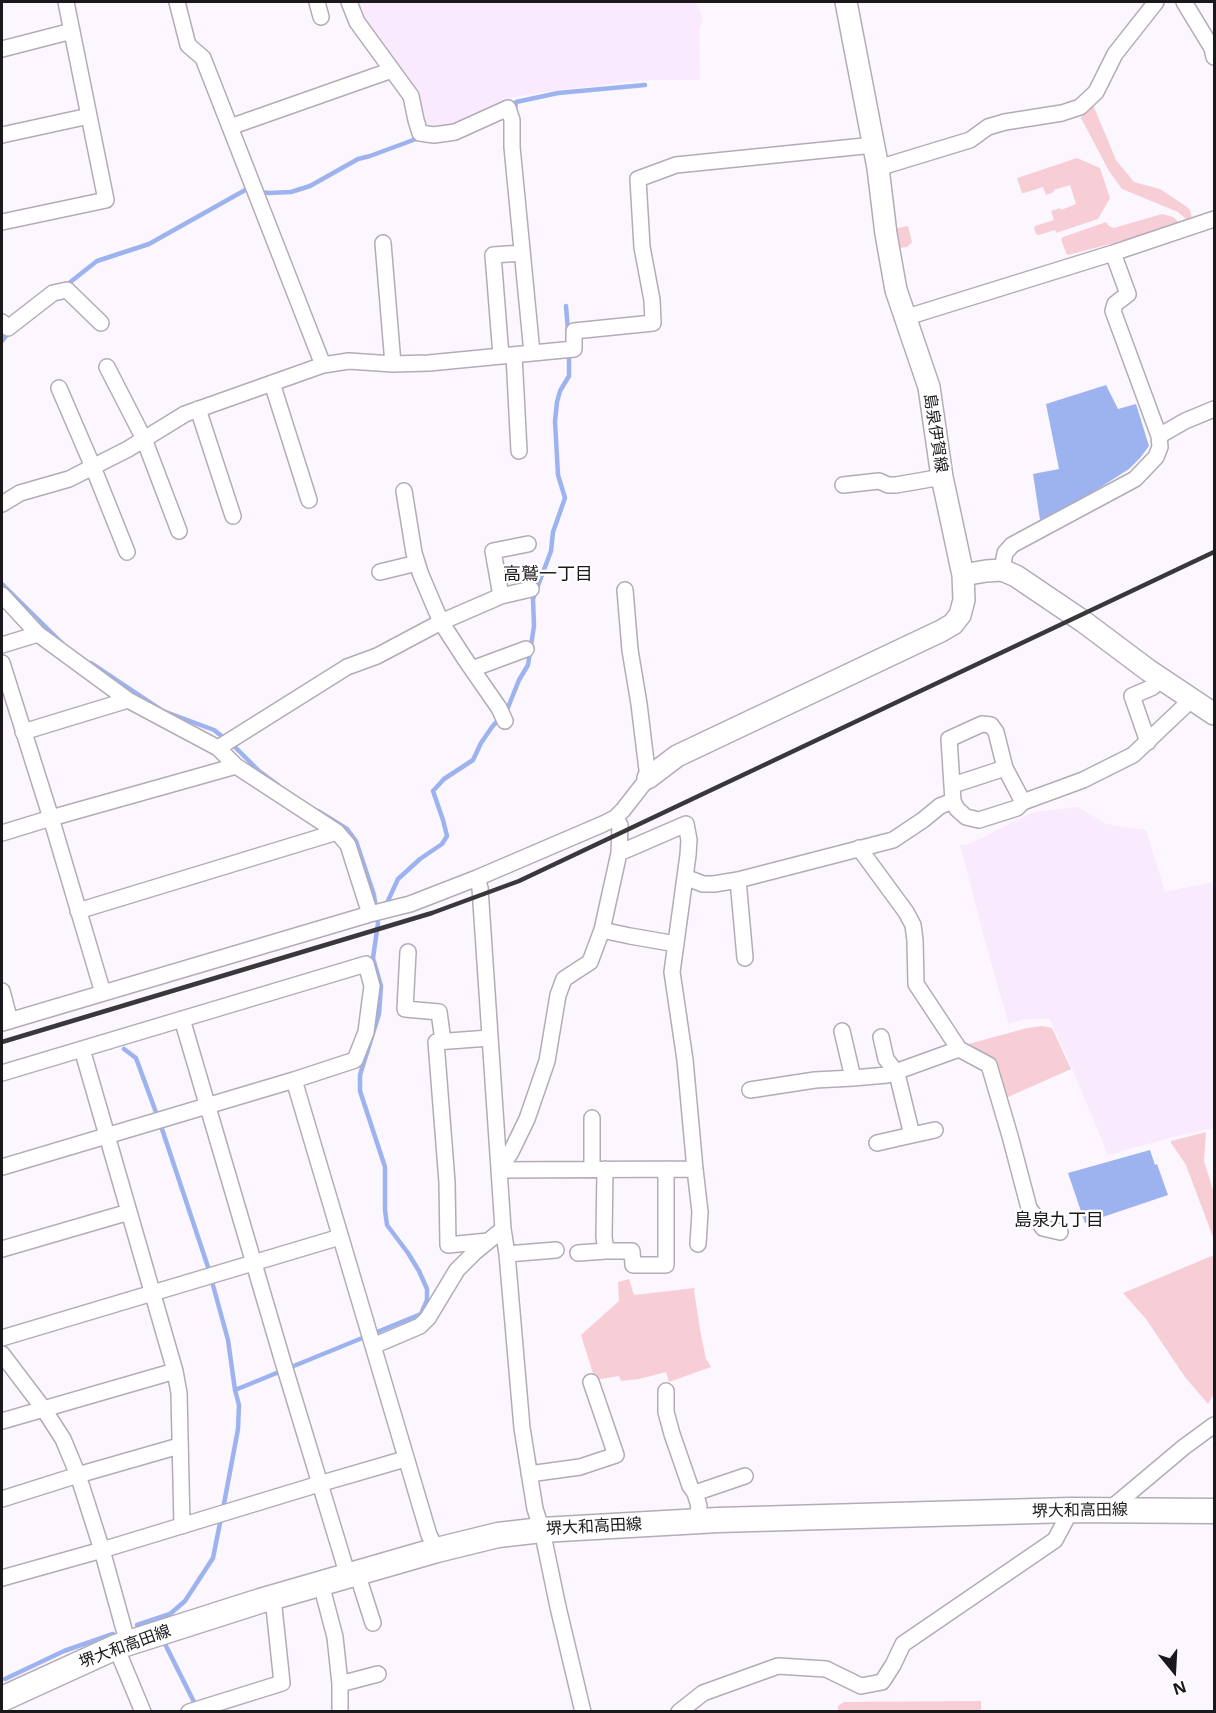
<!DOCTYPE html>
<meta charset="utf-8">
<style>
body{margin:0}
#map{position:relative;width:1216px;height:1713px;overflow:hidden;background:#fcf6fe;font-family:"Open Sans",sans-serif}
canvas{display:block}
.frame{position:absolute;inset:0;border:3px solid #1b181c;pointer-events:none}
.north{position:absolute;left:1144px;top:1641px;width:60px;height:60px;-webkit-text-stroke:4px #fff;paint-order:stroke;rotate:162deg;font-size:16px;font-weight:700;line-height:24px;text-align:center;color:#1b181c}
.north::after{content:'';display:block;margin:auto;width:21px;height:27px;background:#1b181c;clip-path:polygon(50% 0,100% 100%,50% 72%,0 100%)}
</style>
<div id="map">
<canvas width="1216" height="1713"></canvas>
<div class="frame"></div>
<div class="north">N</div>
</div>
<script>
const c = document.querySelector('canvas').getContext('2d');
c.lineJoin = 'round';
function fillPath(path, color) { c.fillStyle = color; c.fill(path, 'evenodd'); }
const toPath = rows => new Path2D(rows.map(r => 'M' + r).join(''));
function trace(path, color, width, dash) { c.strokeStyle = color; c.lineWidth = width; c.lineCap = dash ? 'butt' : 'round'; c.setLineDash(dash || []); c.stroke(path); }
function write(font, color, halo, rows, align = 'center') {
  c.font = font + ' "Open Sans","Noto Sans JP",sans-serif'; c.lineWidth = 4.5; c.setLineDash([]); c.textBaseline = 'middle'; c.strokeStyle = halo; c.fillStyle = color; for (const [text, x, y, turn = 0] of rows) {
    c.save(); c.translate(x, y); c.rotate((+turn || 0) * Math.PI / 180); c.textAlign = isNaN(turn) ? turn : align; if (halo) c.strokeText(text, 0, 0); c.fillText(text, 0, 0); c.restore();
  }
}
fillPath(toPath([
 [354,2,697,2,703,20,699,29,700,80,648,80,558,90,514,97,452,129,421,127],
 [1078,807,1106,824,1146,830,1165,892,1214,882,1214,1128,1173,1137,1108,1155,1069,1061,1050,1019,1025,1019,1009,1024,991,963,960,845,966,845,991,834,991,833,1034,812]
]), '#f9eafe');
fillPath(toPath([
 [1091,106,1094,107,1116,160,1134,182,1160,189,1187,207,1190,210,1192,218,1190,221,1188,221,1178,212,1122,189,1109,171,1081,118,1082,114],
 [1077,158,1100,168,1110,198,1098,219,1056,233,1055,230,1039,235,1036,234,1034,228,1035,226,1054,220,1051,211,1060,208,1061,210,1076,204,1070,185,1054,190,1054,192,1046,195,1043,187,1024,193,1022,193,1017,178],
 [1162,214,1173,217,1180,223,1178,226,1068,255,1066,253,1061,239,1063,237,1106,222,1109,226,1114,228],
 [908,226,912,242,907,247,898,248,893,229],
 [1042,1026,1052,1028,1071,1069,1006,1098,965,1045,1027,1028],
 [1206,1132,1204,1161,1214,1193,1214,1240,1186,1165,1171,1143,1171,1141],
 [1214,1255,1214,1394,1208,1404,1185,1377,1146,1319,1123,1293],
 [629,1279,634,1295,695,1288,694,1291,701,1335,706,1359,711,1367,669,1382,666,1372,639,1379,621,1381,619,1376,595,1380,581,1335,619,1301,618,1282],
 [981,1701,981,1711,838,1711,838,1706,844,1702]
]), '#f8ced6');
fillPath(toPath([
 [1106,385,1118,409,1136,404,1149,446,1140,458,1129,469,1082,499,1040,520,1033,474,1059,469,1046,404],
 [1150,1150,1155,1165,1157,1164,1168,1195,1085,1223,1068,1173]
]), '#9db3f0');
trace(toPath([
 [512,111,515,109,516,102,558,93,645,85],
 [260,192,269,193,291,192,310,186,358,159,370,156,416,139,420,139],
 [64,287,97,261,149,244,247,189,252,190],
 [566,306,568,331],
 [2,341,9,332],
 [2,584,62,643],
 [91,663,163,711,214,730,233,745,259,771,278,785],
 [386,905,398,879,420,859,442,844,447,836,443,820,433,791,444,779,473,760,481,743,492,727,507,710,519,680,528,665,534,626,533,599,551,551,553,532,565,498,558,475,555,421,557,402,560,391,569,376,569,351],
 [124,1049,136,1058,161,1126,208,1267,228,1340,235,1390,239,1405,238,1429,223,1509],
 [235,1390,421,1314,427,1300,427,1289,419,1271,408,1253,387,1225,385,1210,385,1167,360,1091,360,1075,379,1014,381,986,373,958,378,923,374,895,356,841,347,829,318,811],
 [137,1625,170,1614,185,1601,213,1558,221,1518],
 [165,1644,196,1706],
 [5,1679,64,1651,113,1634]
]), '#9db3f0', 4.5);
const street = toPath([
 [177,2,188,45,203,58,323,365],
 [317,2,321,17],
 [349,2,357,22,411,96,416,120,420,133,434,135,455,132,508,108,512,120,512,147,532,353],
 [1184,2,1212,48,1214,57],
 [2,49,72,31],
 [230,127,392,70],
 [2,135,89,116],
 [878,168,970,140,988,127,1005,122,1062,113,1080,107,1096,92,1115,54,1156,2],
 [2,222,106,200,66,2],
 [383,243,393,364],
 [904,318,1113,253,1214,219],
 [2,322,8,328,53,293,67,290,101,323],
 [514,355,519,451],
 [501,356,493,255,522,253],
 [107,367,144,439,179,531],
 [272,383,309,500],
 [59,388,93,467,127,552],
 [198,409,233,516],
 [1159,436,1185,421,1214,409],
 [843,485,879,481,888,485,896,485,942,477],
 [404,491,414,553,421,575,441,622,465,659,499,708,505,721],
 [2,504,20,493,69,479,128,449,185,414,323,365,349,361,393,364,429,363,574,349,574,331,653,323,652,300,642,247,638,179,676,165,874,145],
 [1002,570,1005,553,1012,545,1135,479,1156,457,1160,447,1159,436,1113,311,1115,304,1128,294,1113,253],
 [380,572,417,563],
 [2,595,38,634,128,700,218,748,236,766,337,832,348,845,370,914],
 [501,596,493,551,528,544],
 [2,645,38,634],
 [2,663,51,818,103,993],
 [472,669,526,649],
 [23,732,128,700],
 [1148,742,1132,696,1153,687,1160,678],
 [218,748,347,667,377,656,441,622,501,596,531,589],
 [953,785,1005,768],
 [1023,802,1005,768,996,732,991,725,982,724,949,739,953,801,957,809,966,817,979,820,1017,808,1023,802,1083,780,1133,755,1192,699],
 [2,833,51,818,236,766],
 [859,848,906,912,913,925,915,940,916,984,959,1049,989,1065,1010,1136,1029,1208,1043,1228,1060,1232],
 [619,853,686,824,689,840,688,855,672,972,685,1060,695,1169,700,1212,698,1244],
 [685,877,703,884,714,884,738,880],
 [477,878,480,888,503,1229,507,1254,522,1428,535,1509,542,1530,558,1607,583,1712],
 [78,911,337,832],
 [602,930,630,936,676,944],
 [408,952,405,1009,439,1012,443,1041],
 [745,958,738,880,893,840,923,820,940,806,953,801],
 [2,991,10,1021],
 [182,1019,283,1362,348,1576],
 [2,1023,370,914,410,904,477,878,603,824,615,818,623,810,648,778,639,704,630,650,625,590],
 [842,1031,853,1078,887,1075,959,1049],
 [82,1049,175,1371,179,1393,182,1526],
 [2,1073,366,964,372,986,366,1032,355,1060,294,1080,2,1167],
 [294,1080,373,1346,420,1326,428,1318,457,1270,475,1252,503,1229],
 [750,1090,815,1080,853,1078],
 [592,1118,592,1169],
 [912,1135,935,1130],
 [877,1143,912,1135,898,1078,896,1072,886,1059,881,1037],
 [605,1169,604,1237,606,1251,632,1251,633,1265,666,1265,666,1169],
 [499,1170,511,1152,527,1119,547,1061,558,995,564,979,590,962,602,930,619,853,620,825,615,818],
 [499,1170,695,1169],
 [488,1241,448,1245,447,1182,436,1042,489,1038],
 [2,1249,129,1212],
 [578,1253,606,1251],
 [507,1254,556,1250],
 [2,1338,340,1237],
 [373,1346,429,1535,437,1550],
 [2,1354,43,1408,63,1439,78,1475,102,1550,128,1644],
 [666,1391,666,1412,672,1434,690,1486,695,1493],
 [2,1421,175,1371],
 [529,1474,580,1467,616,1455,591,1382],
 [2,1499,78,1475,179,1446],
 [1109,1510,1184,1447,1214,1425],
 [696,1521,699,1506,695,1493,745,1476],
 [357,1573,373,1623],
 [2,1578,102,1550,319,1484,405,1459],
 [321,1584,335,1637,340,1684,340,1709],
 [116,1647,143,1712],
 [340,1684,378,1674],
 [189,1712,282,1683,273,1598],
 [679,1712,703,1693,778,1666,826,1669,861,1686,882,1682,893,1665,903,1644,1055,1540,1071,1510]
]);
const secondary = toPath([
 [963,575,986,571,1002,570,1016,576,1084,622,1148,670,1214,714],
 [648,778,677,756,941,631,953,624,960,615,964,600,963,575,942,477,929,387,896,290,886,234,878,168,846,2]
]);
const primary = toPath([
 [2,1699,116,1647,260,1601,437,1550,498,1535,542,1530,718,1520,1071,1510,1214,1511]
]);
trace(street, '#b4abb8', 18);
trace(secondary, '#b4abb8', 24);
trace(primary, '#b4abb8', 27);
trace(street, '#fff', 15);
trace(secondary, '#fff', 21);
trace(primary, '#fff', 24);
trace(toPath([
 [2,1042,432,913,519,881,1214,552]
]), '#3a373b', 4.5);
write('16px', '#1b181c', '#fff', [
 ["島泉伊賀線",935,433,81],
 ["堺大和高田線",1080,1511,-1],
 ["堺大和高田線",594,1527,-3],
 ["堺大和高田線",125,1647,-20]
]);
write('18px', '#1b181c', '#fff', [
 ["高鷲一丁目",548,575],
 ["島泉九丁目",1059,1221]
]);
</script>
